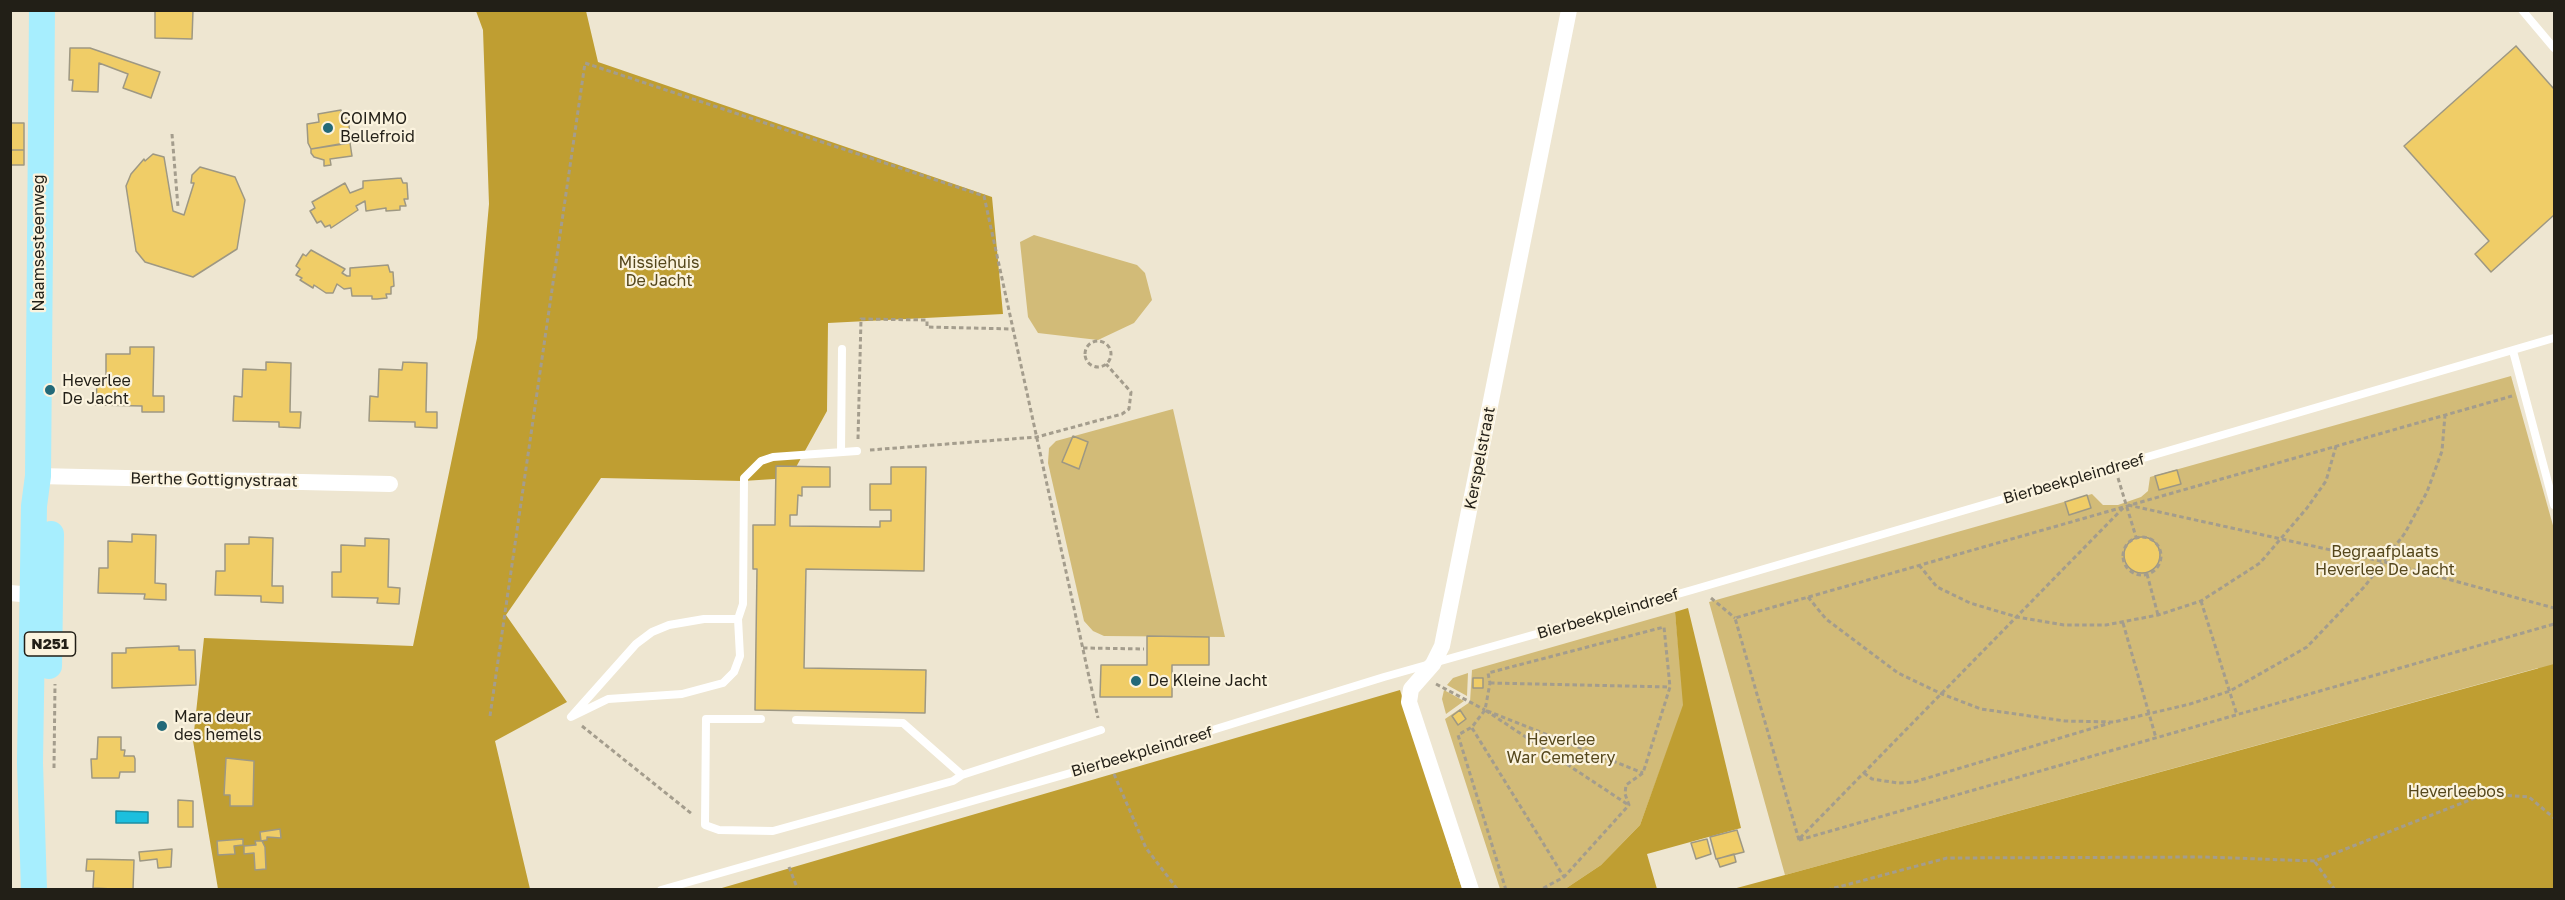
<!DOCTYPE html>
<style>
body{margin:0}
#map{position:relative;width:2565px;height:900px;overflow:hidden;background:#eee6d1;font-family:"Golos Text",sans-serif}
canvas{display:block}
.frame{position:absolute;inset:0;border:12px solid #221f17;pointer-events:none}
</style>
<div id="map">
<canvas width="2565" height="900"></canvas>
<div class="frame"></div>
</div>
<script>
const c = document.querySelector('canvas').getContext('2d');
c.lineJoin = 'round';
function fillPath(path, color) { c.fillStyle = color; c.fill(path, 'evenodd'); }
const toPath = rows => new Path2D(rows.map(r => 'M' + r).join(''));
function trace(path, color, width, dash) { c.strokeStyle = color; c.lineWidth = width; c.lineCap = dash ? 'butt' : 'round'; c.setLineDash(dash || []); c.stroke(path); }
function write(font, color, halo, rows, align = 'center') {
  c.font = font + ' "Golos Text",sans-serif'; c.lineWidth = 4.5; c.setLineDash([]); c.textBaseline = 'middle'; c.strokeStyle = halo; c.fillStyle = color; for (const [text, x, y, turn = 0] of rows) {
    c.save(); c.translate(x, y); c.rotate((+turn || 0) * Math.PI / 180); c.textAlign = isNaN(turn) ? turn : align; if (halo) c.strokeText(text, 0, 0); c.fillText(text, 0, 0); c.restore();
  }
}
fillPath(toPath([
 [1034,235,1137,265,1145,273,1152,300,1134,323,1098,340,1038,333,1028,317,1020,242],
 [2511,376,2554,529,2554,889,2538,668,1785,875,1709,602,2092,494,2103,505,2118,505,2141,497,2148,491,2150,477],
 [1173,409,1225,637,1104,636,1093,631,1084,621,1048,463,1049,448,1056,441],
 [1675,612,1684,705,1640,825,1601,865,1565,889,1500,889,1445,719,1470,702,1472,670],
 [1468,673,1467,696,1447,685,1453,678],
 [1444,690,1464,701,1446,714,1442,699]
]), '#d2bb78');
fillPath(toPath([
 [476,11,586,11,598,62,992,197,1003,314,828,323,827,411,790,478,743,481,601,478,506,615,567,702,495,741,530,889,218,889,193,741,204,638,413,646,477,338,489,204,483,30],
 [1688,608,1741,828,1647,854,1657,889,1565,889,1601,865,1640,825,1683,705,1675,612],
 [2554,664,2554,889,1733,889,1785,875],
 [1400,690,1462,889,715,890]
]), '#bf9e32');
const water = toPath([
 [116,811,148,812,148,823,116,823,116,811]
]);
fillPath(water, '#1cbfde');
trace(water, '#1e8fa2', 1.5);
const building = toPath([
 [193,10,192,39,155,38,155,11,193,10],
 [2516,46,2554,89,2554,215,2491,272,2475,254,2489,241,2404,146,2516,46],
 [70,48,90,48,160,72,151,98,123,88,128,74,99,63,98,92,72,91,73,80,69,80,70,48],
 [341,110,342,119,348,118,351,142,311,149,308,143,307,124,319,122,318,114,341,110],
 [10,123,24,123,24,150,10,150,10,123],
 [350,143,352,156,330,159,331,165,324,166,324,160,314,157,311,153,311,149,350,143],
 [10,150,24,150,24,165,10,165,10,150],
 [153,154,164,157,173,211,184,215,194,183,191,183,192,175,200,167,235,177,245,200,237,249,193,277,145,262,136,251,126,186,131,174,144,159,145,161,153,154],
 [401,178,403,183,407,183,408,199,404,199,406,206,400,206,400,210,386,211,386,208,366,211,365,201,356,206,358,210,331,228,330,225,325,227,321,221,317,223,310,211,315,208,312,202,345,183,350,193,363,188,363,181,401,178],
 [311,250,345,269,342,273,347,276,350,276,350,268,388,265,390,272,393,272,394,286,391,287,391,294,386,294,387,298,377,299,372,299,372,296,352,296,351,288,344,289,337,284,333,293,326,293,314,285,313,288,300,280,302,278,296,275,300,269,296,266,303,254,306,256,311,250],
 [130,347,154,347,153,396,164,396,164,412,142,412,142,406,96,405,97,381,106,381,106,354,130,354,130,347],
 [266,362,291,363,290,412,301,412,300,428,279,427,279,422,233,421,234,396,242,397,243,369,266,370,266,362],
 [403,362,427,363,426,412,437,412,437,428,415,427,415,422,369,421,370,396,378,397,379,369,402,370,403,362],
 [1073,436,1088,442,1079,469,1062,462,1073,436],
 [776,466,830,467,830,487,802,487,802,496,798,495,797,515,790,515,790,526,880,527,880,521,891,521,891,510,870,510,870,484,891,484,891,467,926,467,924,571,806,569,804,668,926,670,925,713,755,710,757,569,753,569,753,525,775,525,776,466],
 [2177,470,2181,484,2159,490,2155,476,2177,470],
 [2087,495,2091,508,2069,515,2065,502,2087,495],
 [132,534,156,535,155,583,166,584,166,600,144,599,145,594,98,593,99,568,108,568,108,541,132,542,132,534],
 [249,537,273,538,272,586,283,586,283,603,261,602,261,596,215,595,216,571,225,571,225,544,249,544,249,537],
 '2124 555a18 18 0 1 1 36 0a18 18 0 1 1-36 0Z',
 [365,538,389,539,388,587,400,588,399,604,377,603,378,598,332,597,332,572,341,572,341,545,365,546,365,538],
 [1147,636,1209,637,1209,665,1172,665,1172,697,1100,697,1101,665,1147,665,1147,636],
 [179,646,179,650,195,650,196,685,112,688,112,653,126,653,126,648,179,646],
 [1473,678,1483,678,1483,688,1473,688,1473,678],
 [1460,710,1466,719,1458,725,1452,716,1460,710],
 [98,737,121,737,121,750,125,750,124,756,134,756,135,759,135,772,120,772,119,778,92,778,91,759,97,759,98,737],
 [226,758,254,761,253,806,230,806,230,795,224,795,226,758],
 [178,800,193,801,193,827,178,827,178,800],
 [280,829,281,838,267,837,267,840,261,841,260,832,280,829],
 [1737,830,1744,852,1716,859,1710,837,1737,830],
 [243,839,243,845,234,846,235,854,218,855,217,841,243,839],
 [1707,839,1711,854,1696,859,1691,843,1707,839],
 [255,841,262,841,265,847,266,869,255,870,254,853,244,854,244,846,256,845,255,841],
 [172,849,171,867,158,868,157,859,140,861,139,852,172,849],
 [1734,854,1736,862,1720,867,1717,859,1734,854],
 [87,859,134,860,133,890,93,888,94,871,86,871,87,859]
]);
fillPath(building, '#f0cd67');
trace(building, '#9e9883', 1.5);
trace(toPath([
 [172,134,178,207],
 '1085 354a13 13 0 1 1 26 0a13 13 0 1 1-26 0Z',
 [858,439,861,319,927,320,927,327,1013,329],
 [870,450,1037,437,1122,414,1129,409,1131,392,1106,364],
 [2118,478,2136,537],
 [2128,505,2385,562,2554,608],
 '2123 556a19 19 0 1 1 38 0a19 19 0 1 1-38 0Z',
 [1919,565,1937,587,1970,603,2017,617,2064,625,2106,625,2158,615,2201,601,2260,563,2307,508,2326,481,2336,446],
 [2147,574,2158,615],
 [1808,597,1826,619,1898,673,1942,694,1981,709,2065,721,2114,722,2190,704,2230,691,2307,647,2365,586,2405,533,2427,492,2442,451,2445,415],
 [1711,598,1735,618],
 [2201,601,2237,715],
 [2123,623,2156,738],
 [1083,648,1144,649],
 [1490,683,1670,687],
 [1436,684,1485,710],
 [490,716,585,63,984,196,1098,718],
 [582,726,692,814],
 [1472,728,1564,877],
 [54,768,55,684],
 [1864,773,1872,779,1898,783,1914,782,2110,723],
 [1114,774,1146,848,1178,890],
 [1627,804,1485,710,1643,773],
 [1800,838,2125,506],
 [1799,840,1735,618,2512,396],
 [1799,840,2554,624],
 [2315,862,2335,890],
 [789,867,798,890],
 [1506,890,1458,735,1472,727,1485,710,1490,683,1488,673,1664,627,1670,687,1643,773,1626,785,1625,794,1629,805,1564,877,1540,890],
 [1827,890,1947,858,2205,857,2315,861,2485,794,2529,797,2554,818]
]), '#a49d8d', 3, [4.5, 3]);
trace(toPath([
 [2522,10,2554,48],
 [2513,351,2554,505],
 [841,452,842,349],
 [738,619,704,619,669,625,652,632,636,644,571,717,608,699,682,694,723,683,734,672,740,656,738,619,743,604,744,478,761,461,773,457,857,451],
 [761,719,706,719,705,825,719,830,773,831,953,781,962,775],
 [796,720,903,723,962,775,1101,730],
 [661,890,1109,762,1384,677,1692,590,2554,338]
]), '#fff', 8);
trace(toPath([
 [38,476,390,484],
 [10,593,32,595],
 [1471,890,1409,702,1411,689,1433,664,1442,646,1569,10]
]), '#fff', 16);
trace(toPath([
 [49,666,51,534],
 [34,890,30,763,34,506,38,476,42,10]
]), '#a7eefe', 26);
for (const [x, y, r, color] of [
 [328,128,6,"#236978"],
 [50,390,6,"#236978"],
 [1136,681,6,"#236978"],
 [162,726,6,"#236978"]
]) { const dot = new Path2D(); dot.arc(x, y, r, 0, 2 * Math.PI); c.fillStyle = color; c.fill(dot); trace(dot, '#fbf3de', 2); }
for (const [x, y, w] of [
 [50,644,51]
]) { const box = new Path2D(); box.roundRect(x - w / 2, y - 12, w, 24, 4.5); c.fillStyle = '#fbf3de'; c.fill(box); trace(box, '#221f17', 1.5); }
write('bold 15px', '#221f17', null, [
 ["N251",50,644]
]);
write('16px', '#221f17', '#fbf3de', [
 ["COIMMO",340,119],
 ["Bellefroid",340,137],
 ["Heverlee",62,381],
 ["De Jacht",62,399],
 ["De Kleine Jacht",1148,681],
 ["Mara deur",174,717],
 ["des hemels",174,735]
], 'left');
write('16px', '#221f17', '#fbf3de', [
 ["Naamsesteenweg",39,243,-90],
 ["Kerspelstraat",1480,458,-79],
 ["Bierbeekpleindreef",2074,479,-16],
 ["Berthe Gottignystraat",214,480,1],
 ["Bierbeekpleindreef",1608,614,-16],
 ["Bierbeekpleindreef",1142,752,-16]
]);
write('16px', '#55471c', '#fbf3de', [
 ["Missiehuis",659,263],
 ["De Jacht",659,281],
 ["Begraafplaats",2385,552],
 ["Heverlee De Jacht",2385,570],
 ["Heverlee",1561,740],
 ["War Cemetery",1561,758],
 ["Heverleebos",2456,792]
]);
</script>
